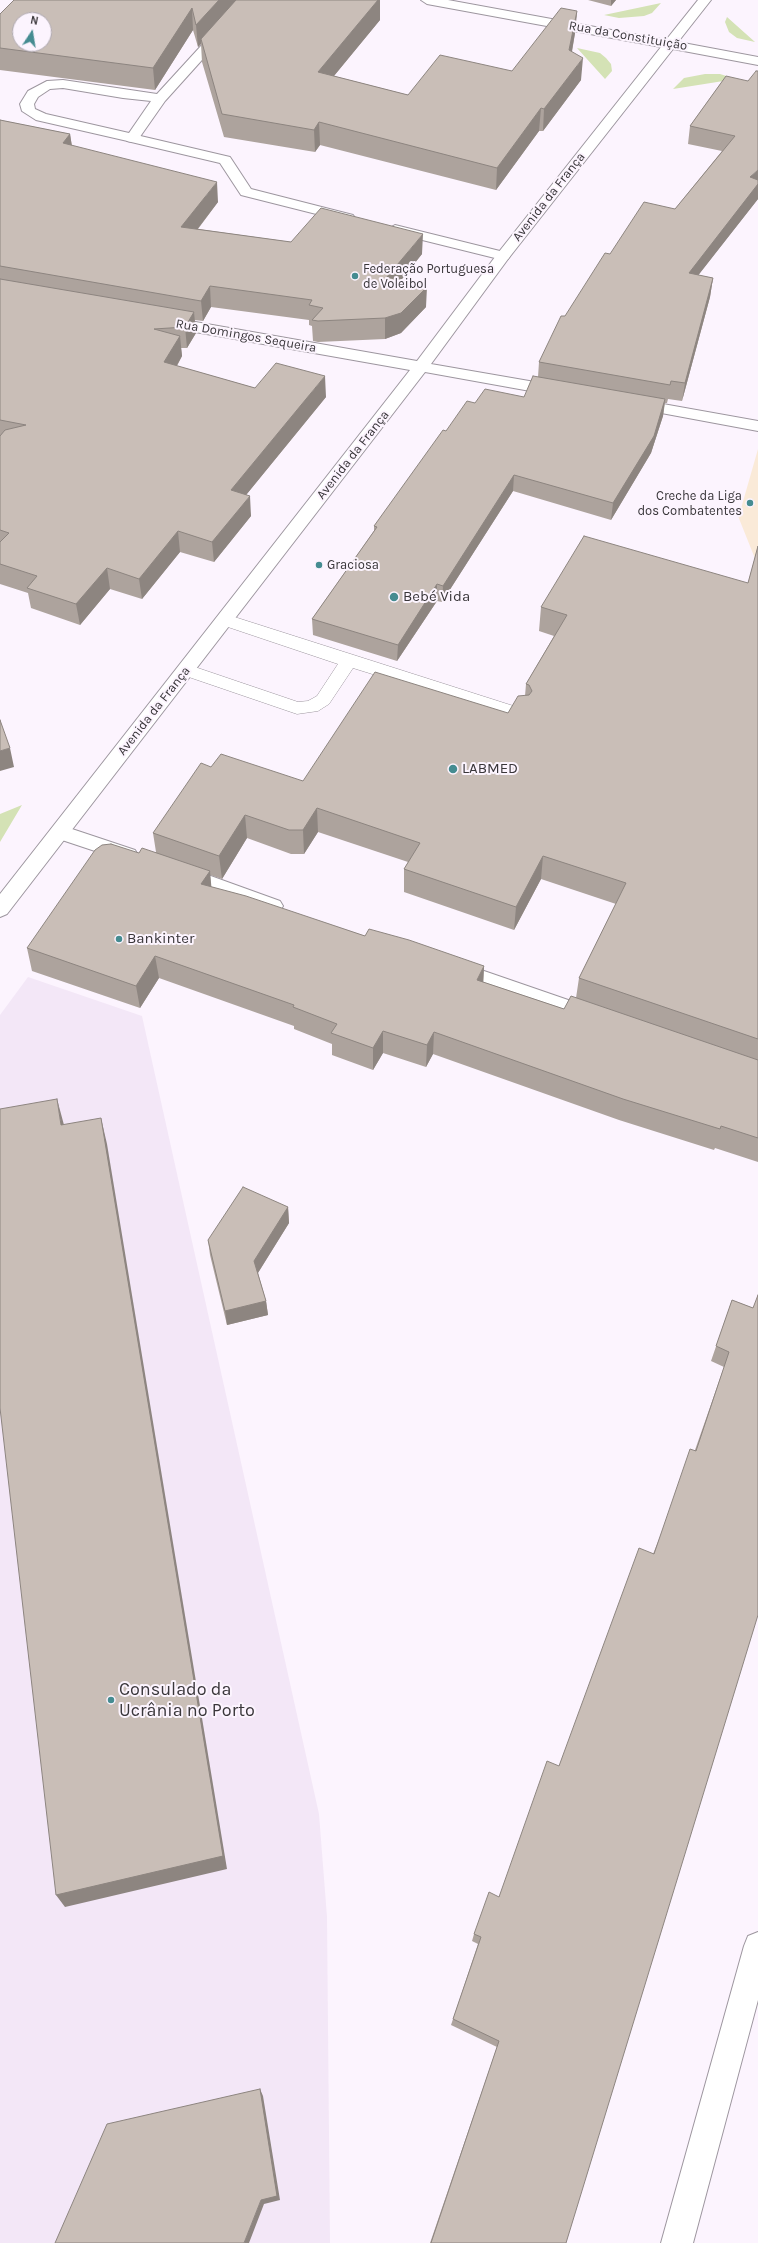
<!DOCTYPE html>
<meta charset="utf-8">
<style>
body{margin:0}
#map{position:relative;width:758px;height:2243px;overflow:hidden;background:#fcf4fe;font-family:Karla,sans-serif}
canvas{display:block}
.north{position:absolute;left:12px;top:12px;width:40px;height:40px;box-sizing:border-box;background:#fcf4fe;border:1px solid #aea8b0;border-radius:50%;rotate:12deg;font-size:11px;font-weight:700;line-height:16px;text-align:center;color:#39363a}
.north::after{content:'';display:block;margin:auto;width:14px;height:18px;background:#458c91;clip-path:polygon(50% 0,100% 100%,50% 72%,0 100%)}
</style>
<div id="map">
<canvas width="758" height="2243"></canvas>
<div class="north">N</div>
</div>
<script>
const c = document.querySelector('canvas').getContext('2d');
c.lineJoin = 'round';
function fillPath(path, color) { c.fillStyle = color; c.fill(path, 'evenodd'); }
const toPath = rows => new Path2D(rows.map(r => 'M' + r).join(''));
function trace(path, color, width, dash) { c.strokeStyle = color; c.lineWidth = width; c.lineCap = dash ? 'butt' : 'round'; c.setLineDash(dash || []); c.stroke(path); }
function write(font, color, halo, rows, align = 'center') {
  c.font = font + ' Karla,sans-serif'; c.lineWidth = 4; c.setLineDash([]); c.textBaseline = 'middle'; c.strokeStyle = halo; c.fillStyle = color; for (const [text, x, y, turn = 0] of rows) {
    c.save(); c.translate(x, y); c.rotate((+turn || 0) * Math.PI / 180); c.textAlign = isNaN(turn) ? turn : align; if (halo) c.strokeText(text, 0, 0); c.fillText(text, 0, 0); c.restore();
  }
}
fillPath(toPath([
 [28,977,142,1016,319,1814,327,1917,330,2243,0,2243,0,1015]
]), '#f3e7f7');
fillPath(toPath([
 [758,449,758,566,736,511,740,512]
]), '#faead8');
fillPath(toPath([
 [661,3,652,13,644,16,619,18,604,15],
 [727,17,755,42,737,38,729,32,725,22],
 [577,48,600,53,606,58,611,64,612,71,605,79],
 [705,74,720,74,736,79,673,89,684,78],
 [22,805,0,842,0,814]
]), '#d4e2b5');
const service = toPath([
 [225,614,526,710,529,714,526,718,520,720,353,668,329,704,318,711,297,714,180,674,177,670,180,666,186,664,298,702,308,701,317,696,338,664,219,624,216,620,219,616,225,614]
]);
const pedestrian = toPath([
 [132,134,230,157,251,189,353,215,355,218,348,222,241,195,220,163,127,141,125,138,127,135,132,134],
 [395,225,508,253,510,256,508,259,503,260,390,232,388,229,395,225]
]);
const minor = toPath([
 [243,0,256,0,165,101,137,141,132,142,36,120,22,111,20,104,28,91,47,81,63,80,157,94,243,0],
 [63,88,123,98,151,101,129,133,46,114,35,109,34,104,38,97,50,89,63,88],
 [60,825,135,850,138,855,135,860,128,862,53,837,50,832,53,827,60,825],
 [183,866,280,901,283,906,280,911,273,914,176,879,173,874,176,869,183,866],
 [455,961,600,1011,604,1017,600,1023,593,1025,448,975,445,969,448,963,455,961],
 [758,1932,758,2000,693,2243,661,2243,744,1946,748,1936,758,1932]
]);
const secondary = toPath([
 [421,0,448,0,666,40,698,0,711,0,678,42,758,57,758,65,673,49,508,259,431,364,558,386,564,388,566,391,564,394,558,396,425,372,7,914,0,917,0,894,410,370,167,327,162,325,159,322,162,319,167,317,417,361,498,253,661,47,427,4,421,0],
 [635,399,758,421,758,431,629,407,627,404,629,401,635,399]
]);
trace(service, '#9d969f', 1);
trace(pedestrian, '#9d969f', 2);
trace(minor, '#9d969f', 2);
trace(secondary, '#9d969f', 2);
fillPath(service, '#fff');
fillPath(pedestrian, '#fff');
fillPath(minor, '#fff');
fillPath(secondary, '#fff');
fillPath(toPath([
 [14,0,380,0,380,20,334,76,408,95,512,71,577,11,575,33,572,52,581,80,543,131,539,131,496,190,320,145,315,152,224,137,202,62,201,44,198,47,193,30,155,90,0,70,0,14],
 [588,0,616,0,611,6],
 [726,76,758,199,698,275,713,278,710,297,682,401,668,399,667,403,665,403,663,416,651,453,611,520,513,491,442,602,437,601,397,661,313,635,312,619,374,531,374,526,446,431,475,403,524,397,538,377,539,362,565,316,610,254,675,209,722,151,688,144,690,126],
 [0,120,70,134,72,146,218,202,198,229,291,242,422,254,401,280,426,307,401,333,385,339,318,342,313,341,312,326,309,325,309,320,211,307,203,321,195,320,196,333,187,348,181,348,182,356,177,366,255,388,326,397,246,495,251,516,214,562,180,552,142,599,110,589,80,625,31,608,28,593,0,584],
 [758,546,758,1162,715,1148,714,1150,619,1120,433,1054,426,1067,383,1053,373,1070,332,1055,332,1044,294,1029,294,1026,159,978,140,1008,32,971,27,948,139,853,156,852,153,833,211,767,303,781,508,713,525,696,526,684,554,636,539,631,541,607,748,583],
 [318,832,408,862,404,869,404,892,514,930,541,879,616,904,579,978,576,998,564,1009,483,982,484,966,365,936,211,887,210,875,222,879,247,838,291,854,304,854],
 [288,1207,289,1223,258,1273,266,1301,268,1315,227,1325,210,1255,208,1240],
 [732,1300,753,1308,566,2243,430,2243,497,2047,451,2025,478,1944,472,1941,474,1934,499,1897,559,1766,653,1554,695,1450,724,1367,711,1361]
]), '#ada39d');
fillPath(toPath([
 [219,0,241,0,201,39,201,44,198,47,196,25],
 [378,0,380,0,380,20,319,94,318,72],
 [611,0,616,0,611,6],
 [192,8,193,30,155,90,153,68],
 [577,11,575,33,568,73,569,50],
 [583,58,581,80,543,131,544,109],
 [541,108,539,131,496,190,497,168],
 [319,122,320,145,315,152,314,130],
 [70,134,73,154,63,143],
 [758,170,758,199,686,291,689,273,750,177],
 [217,182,218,202,183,248,181,227],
 [423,234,422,254,387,298,387,277],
 [713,278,710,297,682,401,685,383],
 [210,286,211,307,203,321,201,301],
 [427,287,426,307,401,333,385,339,385,318],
 [194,312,196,333,187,348,185,327],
 [180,336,182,356,167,383,164,362],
 [325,376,326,397,233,511,231,490],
 [665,399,663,416,651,453,611,520,613,503],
 [514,475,513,491,442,602,443,586],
 [250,496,251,516,214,562,212,542],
 [178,531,180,552,142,599,139,579],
 [107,568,110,589,80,625,76,604],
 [437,584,437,601,397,661,398,645],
 [10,748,14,767,0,771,0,751],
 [317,808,318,832,304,854,303,830],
 [245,815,247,838,222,879,219,856],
 [543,856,541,879,514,930,516,907],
 [210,871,212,894,201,884],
 [155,956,159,978,140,1008,136,986],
 [484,966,483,989,477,980],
 [383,1031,383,1053,373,1070,373,1048],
 [434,1032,433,1054,426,1067,427,1045],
 [57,1099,64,1125,61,1125],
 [101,1118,107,1144,227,1869,65,1907,56,1895],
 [288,1207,289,1223,256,1276,254,1261],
 [266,1301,268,1315,227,1325,225,1311],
 [260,2089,263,2096,280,2200,264,2204,249,2243,244,2243,261,2200]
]), '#8d8580');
const building = toPath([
 [14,0,219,0,196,25,192,8,153,68,0,48,0,14,14,0],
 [20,20,44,20,44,44,20,44,20,20],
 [236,0,378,0,318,72,408,95,440,55,512,71,561,8,577,11,569,50,583,58,544,109,541,108,497,168,319,122,314,130,222,114,201,39,236,0],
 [756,71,758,71,758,170,750,177,758,180,758,184,689,273,713,278,685,383,671,381,670,385,539,362,561,316,565,316,605,253,610,254,644,202,675,209,735,136,690,126,726,76,748,81,756,71],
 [0,120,70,134,63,143,217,182,181,227,291,242,321,208,423,234,387,277,427,287,401,313,385,318,318,321,312,320,323,308,309,305,312,300,210,286,201,301,0,266,0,120],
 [0,279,194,312,185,327,154,329,180,336,164,362,255,388,276,363,325,376,231,490,250,496,212,542,178,531,139,579,107,568,76,604,27,588,37,576,0,564,0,542,9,533,0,530,0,436,5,430,26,425,0,420,0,279],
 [533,376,665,399,654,436,613,503,514,475,443,586,437,584,398,645,312,619,377,527,374,526,443,430,446,431,467,401,475,403,485,389,524,397,533,376],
 [584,536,748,583,758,546,758,1039,579,978,626,883,543,856,516,907,404,869,420,843,317,808,303,830,289,830,245,815,219,856,153,833,201,763,211,767,221,754,303,781,375,672,508,713,518,696,529,695,532,691,529,685,526,684,567,615,541,607,584,536],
 [0,720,10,748,0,751,0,720],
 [111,844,139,853,142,848,210,871,201,884,246,896,365,936,369,929,409,940,484,966,477,980,564,1009,571,996,758,1060,758,1138,721,1126,720,1129,623,1099,434,1032,427,1045,383,1031,373,1048,331,1033,337,1024,293,1007,294,1005,155,956,136,986,27,948,95,850,102,845,111,844],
 [57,1099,61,1125,101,1118,223,1856,56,1895,0,1408,0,1109,57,1099],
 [243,1187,288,1207,254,1261,266,1301,225,1311,208,1240,243,1187],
 [758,1295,758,1615,566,2243,431,2243,499,2041,453,2019,481,1937,474,1934,489,1892,499,1897,547,1761,559,1766,639,1548,654,1554,690,1449,696,1451,729,1352,716,1346,732,1300,753,1308,758,1295],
 [260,2089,277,2196,261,2200,244,2243,55,2243,107,2124,260,2089]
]);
fillPath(building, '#c9beb7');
trace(building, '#8d8580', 1);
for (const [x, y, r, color] of [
 [355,276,4,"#458c91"],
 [750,503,4,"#458c91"],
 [319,565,4,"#458c91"],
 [394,597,5,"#458c91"],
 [453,769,5,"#458c91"],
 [119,939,4,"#458c91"],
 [111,1700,4,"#458c91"]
]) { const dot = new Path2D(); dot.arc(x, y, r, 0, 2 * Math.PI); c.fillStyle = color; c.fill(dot); trace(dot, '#fcf4fe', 1.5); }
write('13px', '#39363a', '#fcf4fe', [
 ["Rua da Constituição",628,36,10],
 ["Avenida da França",549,197,-52],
 ["Rua Domingos Sequeira",246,336,10],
 ["Avenida da França",353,455,-52],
 ["Avenida da França",154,711,-52]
]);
write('13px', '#39363a', '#fcf4fe', [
 ["Federação Portuguesa",363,269],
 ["de Voleibol",363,284],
 ["Creche da Liga",742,496,"right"],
 ["dos Combatentes",742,511,"right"],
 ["Graciosa",327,565]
], 'left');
write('15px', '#39363a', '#fcf4fe', [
 ["Bebé Vida",403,597],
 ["LABMED",462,769],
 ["Bankinter",127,939]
], 'left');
write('18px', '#39363a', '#fcf4fe', [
 ["Consulado da",119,1690],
 ["Ucrânia no Porto",119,1711]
], 'left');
</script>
